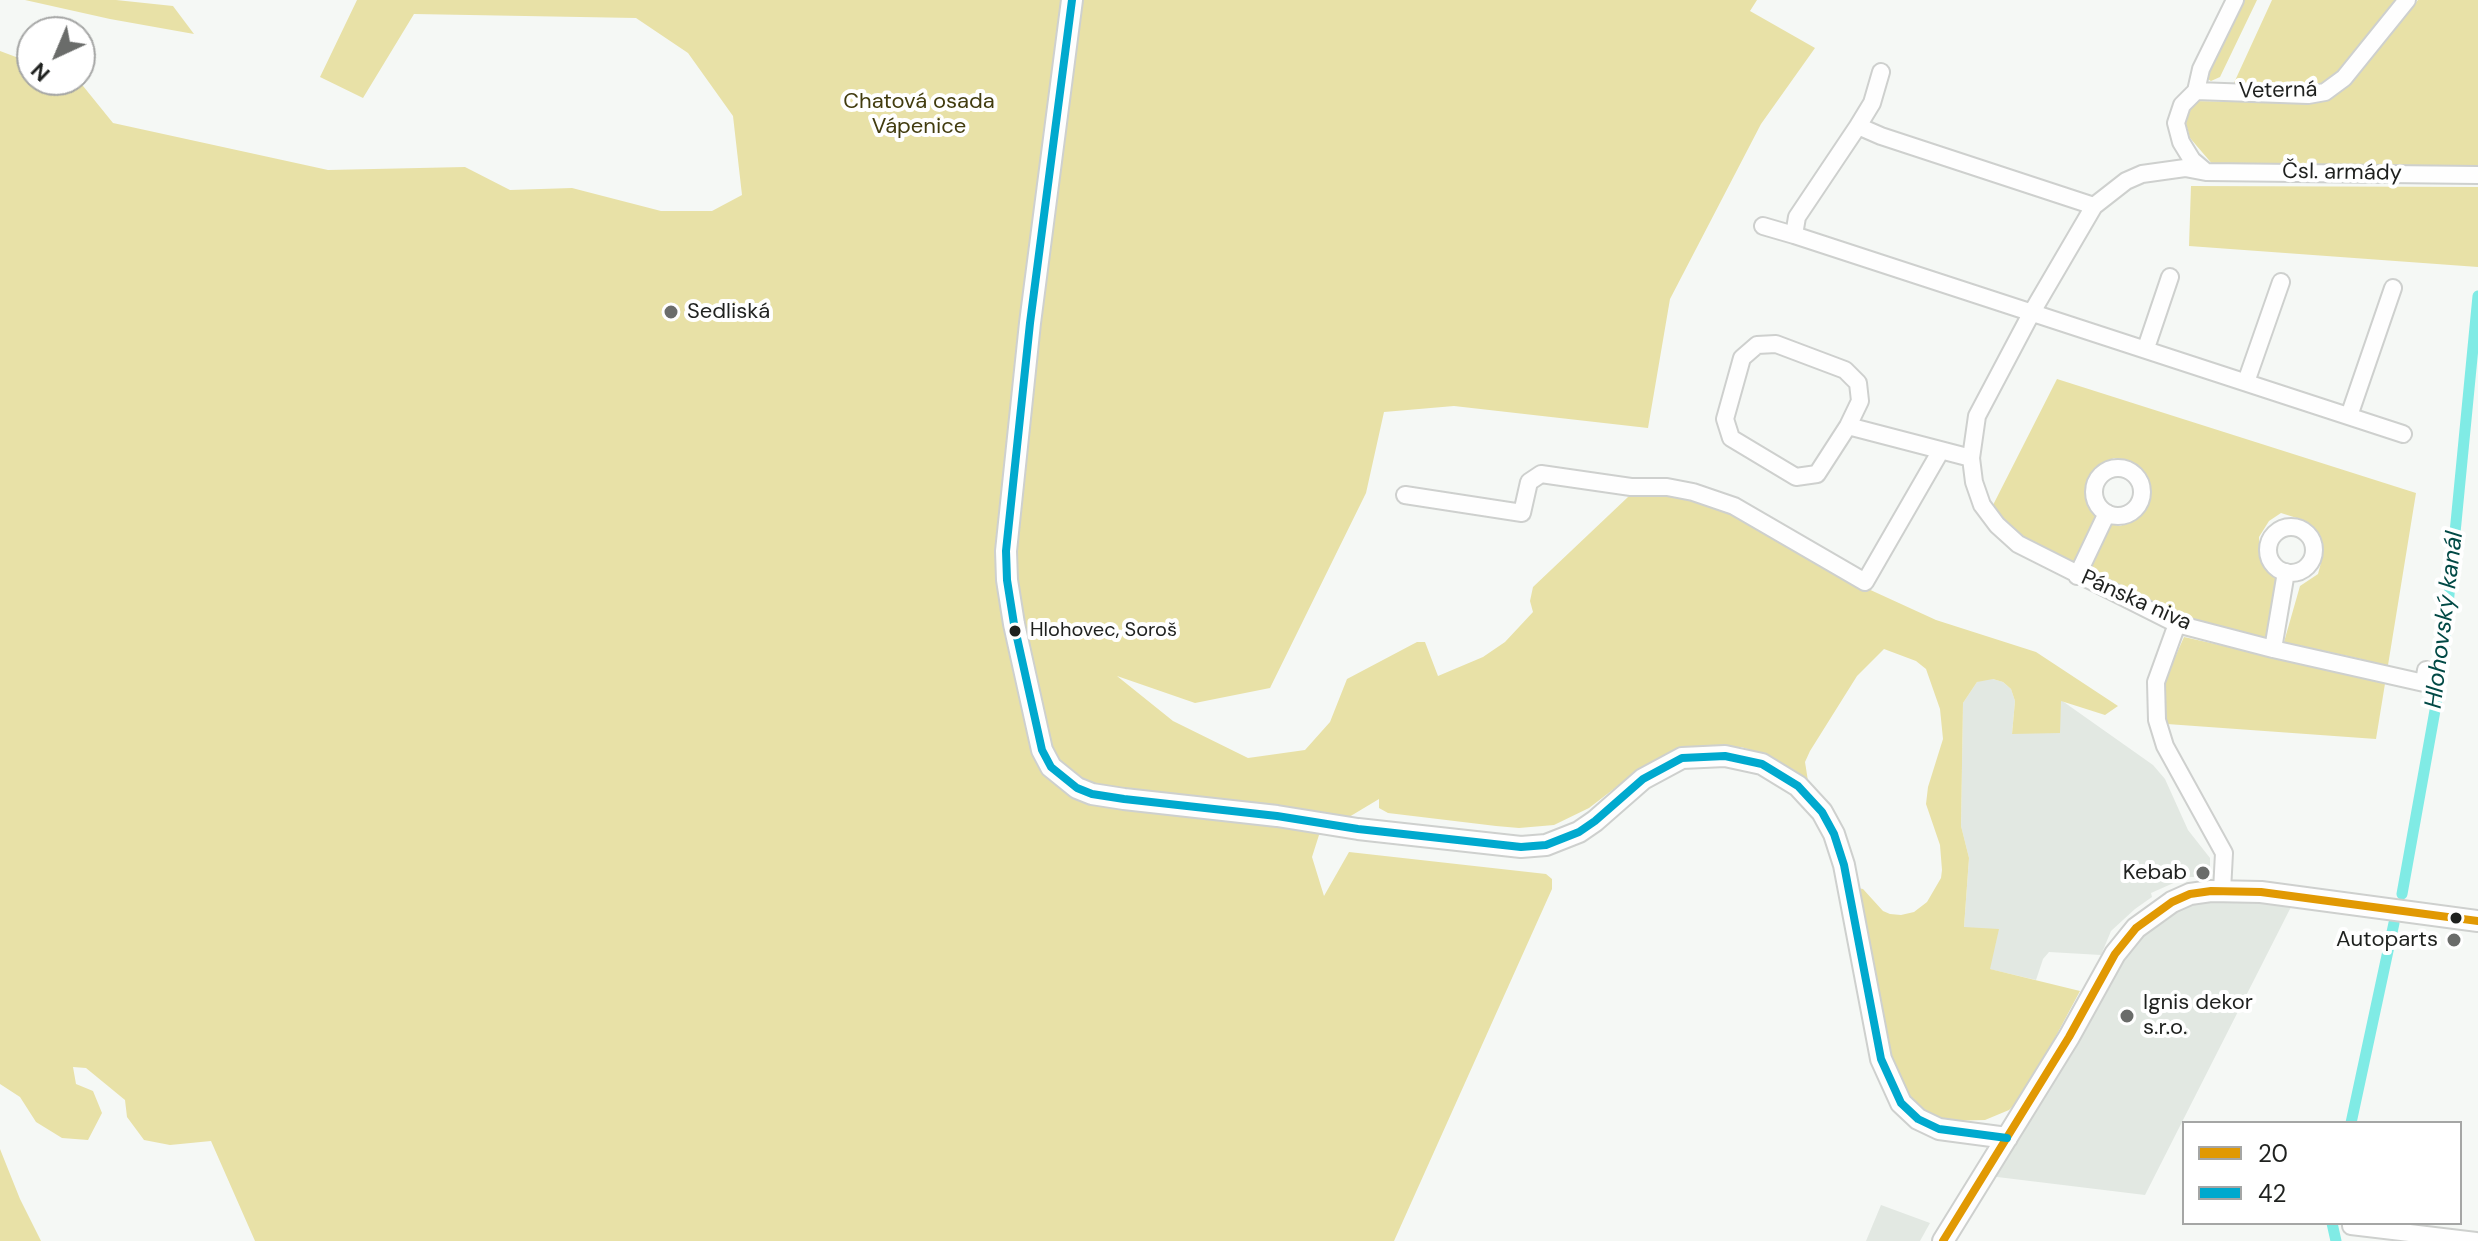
<!DOCTYPE html>
<meta charset="utf-8">
<style>
body{margin:0}
#map{position:relative;width:2478px;height:1241px;overflow:hidden;background:#f5f8f5;font-family:"DM Sans",sans-serif}
canvas{display:block}
.legend{position:absolute;left:2182px;top:1121px;width:280px;height:104px;box-sizing:border-box;background:#fff;border:2px solid #a5a6a5;margin:0;padding:10px 14px;list-style:none;font-size:24px;color:#1f211f}
.legend li{display:flex;align-items:center;gap:16px;height:40px}
.legend b{width:40px;border:2px solid #a5a6a5}
.north{position:absolute;left:16px;top:16px;width:80px;height:80px;box-sizing:border-box;background:#fff;border:2px solid #a5a6a5;border-radius:50%;rotate:224deg;font-size:22px;font-weight:700;line-height:32px;text-align:center;color:#1f211f}
.north::after{content:'';display:block;margin:auto;width:28px;height:36px;background:#6a6c6a;clip-path:polygon(50% 0,100% 100%,50% 72%,0 100%)}
</style>
<div id="map">
<canvas width="2478" height="1241"></canvas>
<ul class="legend">
<li><b style="height:10px;background:#e19903"></b>20</li>
<li><b style="height:10px;background:#00a9ce"></b>42</li>
</ul>
<div class="north">N</div>
</div>
<script>
const c = document.querySelector('canvas').getContext('2d');
c.lineJoin = 'round';
function fillPath(path, color) { c.fillStyle = color; c.fill(path, 'evenodd'); }
const toPath = rows => new Path2D(rows.map(r => 'M' + r).join(''));
function trace(path, color, width, dash) { c.strokeStyle = color; c.lineWidth = width; c.lineCap = dash ? 'butt' : 'round'; c.setLineDash(dash || []); c.stroke(path); }
function write(font, color, halo, rows, align = 'center') {
  c.font = font + ' "DM Sans",sans-serif'; c.lineWidth = 8; c.setLineDash([]); c.textBaseline = 'middle'; c.strokeStyle = halo; c.fillStyle = color; for (const [text, x, y, turn = 0] of rows) {
    c.save(); c.translate(x, y); c.rotate((+turn || 0) * Math.PI / 180); c.textAlign = isNaN(turn) ? turn : align; if (halo) c.strokeText(text, 0, 0); c.fillText(text, 0, 0); c.restore();
  }
}
fillPath(toPath([
 [1984,679,1993,679,2003,682,2011,689,2015,701,2012,734,2061,700,2153,765,2165,779,2188,830,2210,858,2210,877,2187,877,2151,893,2152,897,2135,909,2111,931,2101,955,2049,952,2043,959,2036,980,1989,969,1964,927,1969,858,1961,826,1963,703,1977,682],
 [2227,894,2292,905,2145,1195,1989,1176,2133,937,2186,904],
 [1881,1205,1930,1223,1920,1241,1866,1241]
]), '#e2e8e2');
fillPath(toPath([
 [25,0,116,0,173,6,194,34,110,19],
 [357,0,1757,0,1750,11,1815,48,1761,124,1670,299,1648,428,1454,406,1384,412,1366,493,1270,688,1195,703,1117,676,1173,721,1248,758,1305,750,1330,722,1347,679,1417,642,1425,642,1438,676,1483,657,1505,642,1533,612,1530,601,1533,587,1628,497,1640,492,1664,490,1748,516,1853,582,1936,620,2036,652,2118,706,2105,715,2061,701,2060,733,2012,734,2015,701,2011,689,2003,682,1993,679,1977,682,1963,703,1961,826,1969,858,1964,927,1999,929,1990,969,2080,991,2024,1096,2009,1110,1985,1120,1946,1121,1925,1112,1905,1093,1892,1071,1858,888,1863,889,1883,911,1890,914,1901,915,1914,912,1927,902,1941,878,1942,870,1940,845,1926,804,1928,787,1943,739,1940,709,1926,669,1916,661,1884,649,1857,676,1810,751,1805,762,1808,781,1794,770,1764,754,1741,747,1696,746,1681,748,1645,765,1589,808,1554,825,1519,828,1496,826,1388,813,1379,808,1379,799,1319,835,1312,857,1324,896,1349,852,1546,874,1552,879,1552,889,1394,1241,255,1241,211,1141,170,1145,144,1140,127,1117,125,1100,86,1068,73,1067,76,1084,93,1091,102,1113,88,1140,62,1138,36,1122,20,1097,0,1084,0,51,32,63,32,80,79,81,113,123,328,170,465,167,510,190,572,188,661,211,712,211,742,195,733,116,688,53,636,18,414,14,363,98,320,77],
 [2240,0,2257,0,2220,77,2211,81,2206,78],
 [2272,0,2398,0,2341,73,2322,86,2306,88,2233,85],
 [2418,0,2478,0,2478,166,2214,166,2190,138,2186,124,2187,111,2192,101,2308,103,2328,99,2349,85],
 [2191,186,2478,187,2478,267,2189,246],
 [2057,379,2416,493,2376,739,2167,724,2163,707,2164,682,2184,637,2359,676,2361,659,2284,642,2300,586,2318,574,2323,555,2318,534,2303,520,2281,513,2269,521,2259,537,2260,556,2266,570,2277,579,2267,638,2181,617,2089,573,2111,524,2120,526,2138,518,2151,496,2146,477,2129,463,2114,458,2095,468,2086,483,2086,501,2096,517,2074,565,2023,538,2003,521,1992,507],
 [0,1149,20,1199,41,1241,0,1241]
]), '#e8e1a7');
trace(toPath([
 [2402,894,2441,677,2478,296],
 [2351,1123,2394,923],
 [2332,1223,2336,1241]
]), '#80ebe5', 11);
const minor = toPath([
 [2196,91,2201,69,2235,0],
 [1858,126,1872,103,1881,72],
 [2205,171,2192,160,2181,142,2176,123,2182,105,2196,91,2308,95,2325,92,2344,78,2407,0],
 [2094,206,1881,136,1858,126,1797,217,1794,235,2403,434],
 [1763,226,1794,235],
 [1776,344,1845,370,1858,383,1860,401,1848,426,1817,474,1796,477,1731,438,1725,419,1742,358,1757,345,1776,344],
 [2146,348,2170,277],
 [2246,382,2281,282],
 [2349,416,2393,288],
 [1848,426,1971,458,1974,482,1982,505,1997,525,2018,544,2177,624,2273,649,2424,683,2426,670],
 [1971,458,1977,416,2032,312,2094,206,2126,181,2142,174,2185,168,2206,172,2478,175],
 '2094 492a24 24 0 1 1 48 0a24 24 0 1 1-48 0Z',
 [1405,495,1522,513,1529,482,1541,474,1631,487,1667,487,1693,492,1734,506,1865,582,1940,452],
 '2268 550a23 23 0 1 1 46 0a23 23 0 1 1-46 0Z',
 [2077,576,2107,513],
 [2177,624,2156,682,2157,720,2165,746,2224,853,2222,891],
 [2273,649,2286,572],
 [2351,1226,2476,1241]
]);
const major = toPath([
 [1072,0,1030,323,1006,551,1007,580,1014,624,1042,750,1051,767,1077,788,1092,794,1124,799,1277,816,1358,829,1521,847,1546,845,1579,832,1595,821,1643,779,1682,758,1725,756,1762,764,1798,786,1822,812,1834,834,1844,865,1881,1059,1901,1103,1918,1119,1939,1129,2007,1138],
 [1943,1241,2069,1037,2115,954,2136,928,2172,902,2190,894,2211,891,2261,892,2478,921]
]);
trace(minor, '#ced0ce', 20);
trace(major, '#ced0ce', 24);
trace(minor, '#fefefe', 16);
trace(major, '#fefefe', 20);
trace(toPath([
 [1943,1241,2069,1037,2115,954,2136,928,2172,902,2190,894,2211,891,2261,892,2478,921]
]), '#e19903', 8);
trace(toPath([
 [1072,0,1030,323,1006,551,1007,580,1014,624,1042,750,1051,767,1077,788,1092,794,1124,799,1277,816,1358,829,1521,847,1546,845,1579,832,1595,821,1643,779,1682,758,1725,756,1762,764,1798,786,1822,812,1834,834,1844,865,1881,1059,1901,1103,1918,1119,1939,1129,2007,1138]
]), '#00a9ce', 8);
for (const [x, y, r, color] of [
 [671,312,8,"#6a6c6a"],
 [1015,631,7,"#1f211f"],
 [2203,873,8,"#6a6c6a"],
 [2456,918,7,"#1f211f"],
 [2454,940,8,"#6a6c6a"],
 [2127,1016,8,"#6a6c6a"]
]) { const dot = new Path2D(); dot.arc(x, y, r, 0, 2 * Math.PI); c.fillStyle = color; c.fill(dot); trace(dot, '#fff', 3); }
write('20px', '#1f211f', '#fff', [
 ["Hlohovec, Soroš",1030,631]
], 'left');
write('22px', '#1f211f', '#fff', [
 ["Veterná",2278,91,-1],
 ["Čsl. armády",2342,173,1],
 ["Pánska niva",2136,601,24]
]);
write('22px', '#423c0f', '#fff', [
 ["Chatová osada",919,102],
 ["Vápenice",919,127]
]);
write('22px', '#1f211f', '#fff', [
 ["Sedliská",687,312],
 ["Kebab",2187,873,"right"],
 ["Autoparts",2438,940,"right"],
 ["Ignis dekor",2143,1003],
 ["s.r.o.",2143,1028]
], 'left');
write('italic 24px', '#014945', '#fff', [
 ["Hlohovský kanál",2445,620,-83]
]);
</script>
